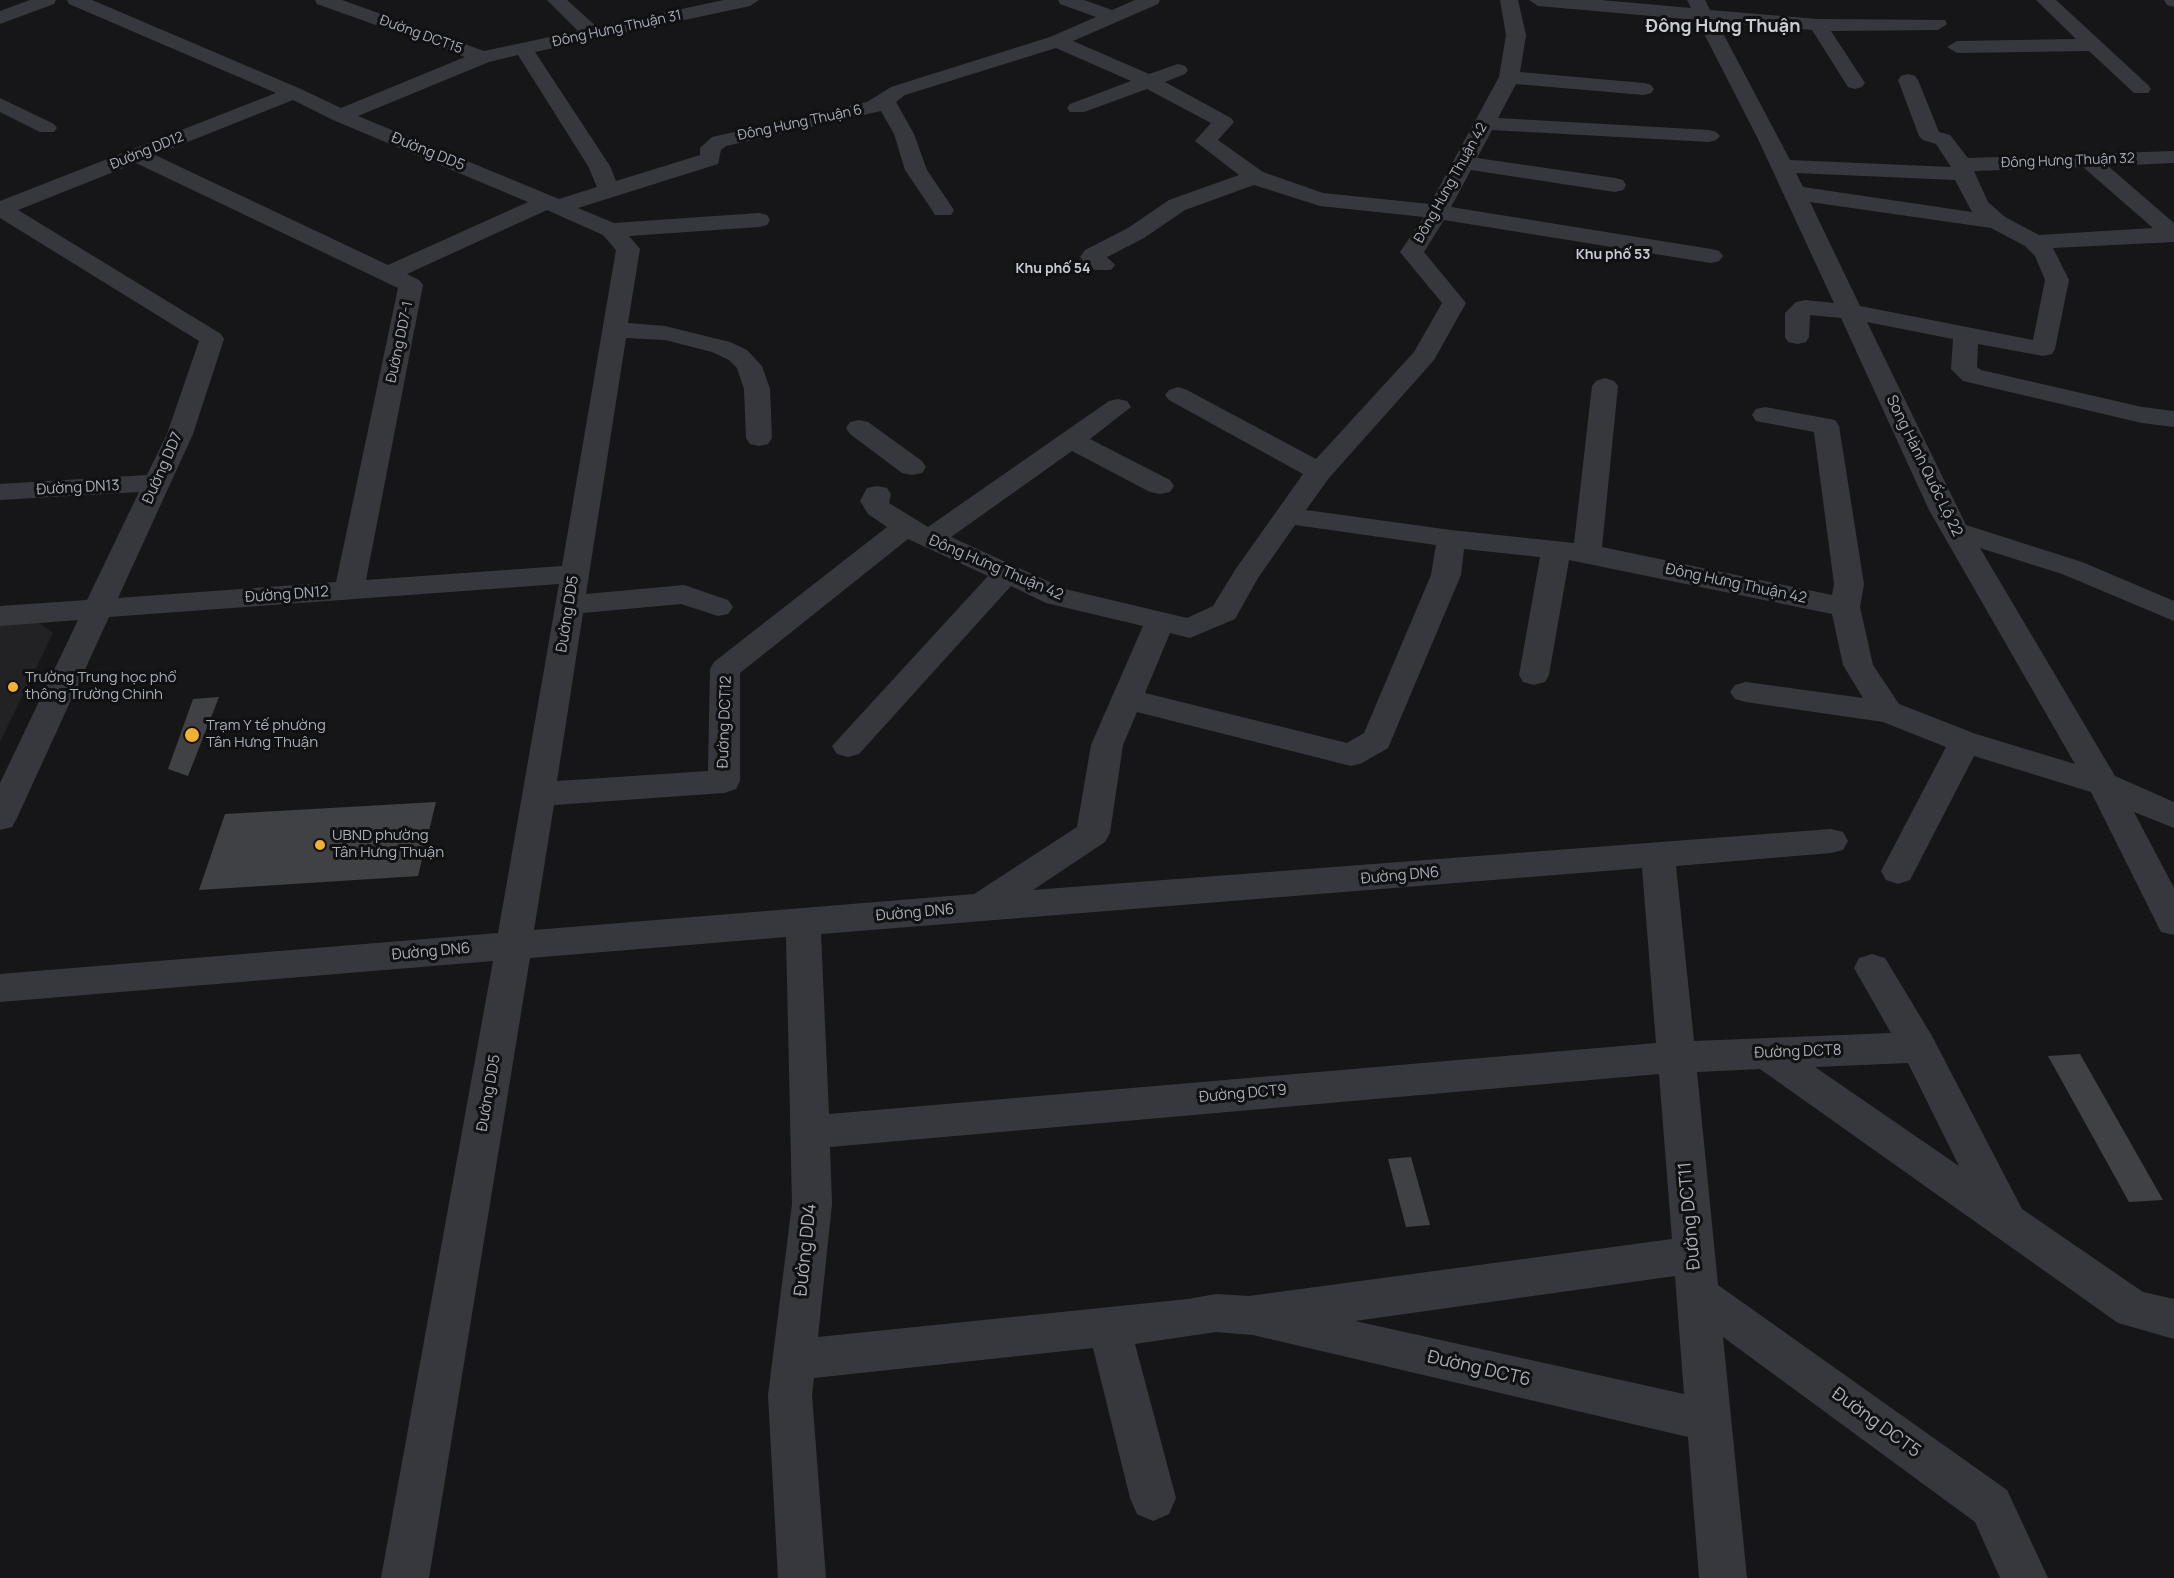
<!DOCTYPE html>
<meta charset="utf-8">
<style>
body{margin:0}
canvas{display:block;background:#161618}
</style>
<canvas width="2174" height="1578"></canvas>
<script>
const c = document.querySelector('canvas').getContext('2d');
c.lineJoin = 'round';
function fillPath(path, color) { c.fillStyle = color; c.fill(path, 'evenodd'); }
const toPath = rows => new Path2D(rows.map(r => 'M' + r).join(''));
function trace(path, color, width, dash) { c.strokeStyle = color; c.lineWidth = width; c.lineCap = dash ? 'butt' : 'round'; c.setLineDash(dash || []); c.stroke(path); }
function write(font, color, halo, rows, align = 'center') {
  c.font = font + ' Manrope,sans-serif'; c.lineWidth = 6; c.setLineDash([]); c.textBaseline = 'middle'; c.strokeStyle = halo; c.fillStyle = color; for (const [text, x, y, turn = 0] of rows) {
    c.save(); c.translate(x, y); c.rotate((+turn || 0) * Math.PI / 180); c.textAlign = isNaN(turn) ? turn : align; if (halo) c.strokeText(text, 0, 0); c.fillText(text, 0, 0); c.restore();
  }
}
fillPath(toPath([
 [35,620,53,633,0,742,0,622]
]), '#222225');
fillPath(toPath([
 [219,697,188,776,168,769,193,699],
 [436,802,418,876,199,890,225,814],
 [2080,1054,2163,1200,2129,1202,2048,1056],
 [1411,1157,1430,1225,1406,1227,1388,1159]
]), '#404145');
fillPath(toPath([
 [30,0,56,0,54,4,0,24,0,11,30,0],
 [67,0,92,0,301,89,341,108,465,57,317,4,315,0,342,0,484,51,578,31,547,0,567,0,597,27,724,0,759,0,750,6,535,52,610,166,616,181,700,155,700,148,712,137,867,102,891,87,1050,37,1096,17,1060,4,1058,0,1084,0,1112,10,1135,0,1160,0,1158,4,1073,41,1149,74,1178,64,1185,66,1188,70,1185,74,1165,82,1231,118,1234,122,1218,140,1263,172,1323,193,1430,204,1499,77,1506,35,1500,0,1518,0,1526,35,1520,72,1644,83,1651,85,1654,89,1651,93,1644,95,1516,84,1498,118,1709,130,1716,132,1720,136,1716,140,1709,142,1492,130,1477,158,1615,178,1623,180,1626,185,1623,190,1615,192,1471,170,1451,207,1711,249,1719,251,1723,256,1719,261,1711,263,1444,220,1424,252,1466,303,1434,360,1329,478,1306,510,1451,530,1574,543,1592,386,1596,381,1605,378,1614,381,1618,386,1602,547,1832,595,1834,584,1814,432,1756,421,1752,415,1756,409,1765,407,1835,420,1839,426,1864,584,1860,607,1873,665,1899,704,1976,734,2075,764,1929,510,1841,318,1810,315,1809,337,1806,342,1797,344,1788,342,1785,337,1785,313,1796,302,1805,300,1834,303,1758,139,1697,20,1538,6,1529,0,1601,0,1691,8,1687,0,1705,0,1710,10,1818,19,1945,20,1947,24,1938,30,1831,31,1865,83,1862,87,1855,89,1848,87,1812,30,1717,22,1790,160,1951,167,1936,144,1923,140,1919,136,1898,80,1901,76,1908,74,1915,76,1918,80,1939,132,1950,135,1968,158,2174,151,2174,163,2108,166,2174,223,2174,242,2053,248,2069,280,2055,349,2052,354,2043,356,1978,344,1977,367,1981,370,2142,407,2174,411,2174,427,2142,423,1963,381,1951,369,1953,339,1867,322,1966,525,2082,562,2174,601,2174,621,2062,574,1980,548,2115,776,2174,802,2174,828,2134,812,2174,888,2174,935,2161,932,2091,792,1974,756,1910,880,1898,884,1886,880,1881,871,1946,747,1883,722,1746,702,1735,699,1730,692,1735,685,1746,682,1863,698,1843,665,1832,614,1569,560,1549,675,1545,682,1534,685,1523,682,1519,675,1540,557,1464,549,1461,575,1388,748,1362,763,1351,766,1137,712,1123,745,1110,833,1105,842,1033,890,1831,829,1843,832,1848,841,1843,850,1831,853,1676,866,1694,1041,1891,1033,1854,968,1859,958,1872,954,1885,958,1932,1036,2022,1209,2143,1292,2174,1299,2174,1339,2118,1323,1760,1069,1697,1072,1718,1285,2007,1490,2048,1578,2000,1578,1975,1522,1723,1337,1747,1578,1699,1578,1688,1437,1253,1335,1216,1332,1135,1344,1176,1498,1169,1514,1153,1521,1137,1514,1130,1498,1093,1348,814,1378,812,1395,826,1578,778,1578,768,1395,792,1204,786,937,530,958,429,1578,381,1578,493,961,0,1002,0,974,498,933,559,584,109,617,17,818,12,827,0,830,0,783,78,620,0,626,0,606,87,600,139,492,0,500,0,484,147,475,167,434,199,341,0,218,0,201,276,93,69,4,67,0],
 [1056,48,1131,81,1070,104,1067,108,1070,112,1084,112,1147,89,1211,123,1195,141,1239,175,1169,200,1128,228,1085,250,1080,257,1084,262,1095,270,1111,270,1115,265,1107,257,1144,238,1185,210,1254,185,1320,206,1424,217,1400,252,1442,303,1414,352,1316,459,1187,390,1178,387,1169,390,1165,395,1169,400,1303,474,1235,570,1213,606,1187,618,1065,589,951,537,1072,451,1150,492,1160,494,1170,492,1174,486,1170,480,1090,439,1131,407,1127,401,1118,399,1109,401,928,527,889,503,891,494,887,488,877,486,867,488,860,501,868,514,887,527,714,662,710,669,708,771,557,781,583,613,681,604,718,616,728,614,733,607,728,600,684,585,586,594,626,338,665,340,712,352,729,360,737,368,744,389,746,438,750,444,759,446,768,444,772,438,770,389,762,366,747,350,730,342,665,326,628,323,640,249,629,236,759,227,767,225,770,220,767,215,759,213,614,223,578,208,718,164,721,150,726,146,881,111,894,134,905,170,932,210,935,215,951,215,954,210,927,170,914,134,896,102,905,95,1056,48],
 [518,55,588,166,597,187,559,199,358,116,489,62,518,55],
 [293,100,333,120,528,202,388,265,155,155,293,100],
 [136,163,398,288,336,582,118,598,193,434,224,339,221,334,18,210,136,163],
 [2083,167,2153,228,2039,235,2005,217,1988,202,1974,171,2083,167],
 [1796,173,1955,180,1972,212,1803,187,1796,173],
 [1810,202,1991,228,2025,246,2035,256,2045,280,2033,340,1860,306,1810,202],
 [547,210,603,235,616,250,562,566,366,580,423,285,419,280,407,274,547,210],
 [1295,525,1436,545,1431,575,1364,733,1347,743,1145,693,1170,633,1190,638,1235,619,1258,578,1295,525],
 [908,539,988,576,832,746,837,754,848,757,859,754,1011,586,1046,603,1143,626,1091,745,1077,827,974,894,534,930,554,805,724,793,736,789,740,781,740,673,908,539],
 [1642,868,1656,1043,829,1114,821,934,1642,868],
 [1908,1063,1959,1166,1815,1067,1908,1063],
 [1659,1074,1672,1239,1249,1296,1216,1294,1188,1299,818,1337,832,1204,830,1147,1659,1074],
 [1675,1276,1684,1394,1355,1321,1675,1276],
 [2036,0,2056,0,2148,85,2151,89,2148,93,2134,93,2089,51,1957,53,1947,47,1957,41,2076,39,2036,0],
 [2164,0,2174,0,2174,7,2167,5,2164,0],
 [0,98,54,124,57,128,54,132,40,132,0,112,0,98],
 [859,420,868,422,922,461,926,467,922,473,912,475,902,473,850,434,846,428,850,422,859,420]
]), '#37383d');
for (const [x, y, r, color] of [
 [13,687,6,"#f2b134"],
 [192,735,8,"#f2b134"],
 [320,845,6,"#f2b134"]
]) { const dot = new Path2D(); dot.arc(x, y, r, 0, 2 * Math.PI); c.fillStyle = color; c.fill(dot); trace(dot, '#111113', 2); }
write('14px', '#a8adb8', '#111113', [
 ["Đông Hưng Thuận 31",617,29,-12],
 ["Đường DCT15",421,35,20],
 ["Đông Hưng Thuận 6",800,123,-12],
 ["Đường DD12",147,151,-22],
 ["Đông Hưng Thuận 32",2068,161,-2],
 ["Đông Hưng Thuận 42",1451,183,-61],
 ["Đường DD7-1",400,342,-78]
]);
write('bold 14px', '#c9ccd4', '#111113', [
 ["Khu phố 53",1613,255],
 ["Khu phố 54",1053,269]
]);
write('15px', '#a8adb8', '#111113', [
 ["Đường DD5",428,152,22],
 ["Song Hành Quốc Lộ 22",1924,466,64],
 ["Đường DD7",163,468,-66],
 ["Đường DN13",78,488,-3],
 ["Đông Hưng Thuận 42",996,568,23],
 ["Đông Hưng Thuận 42",1736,584,12],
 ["Đường DN12",287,595,-4],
 ["Đường DD5",568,614,-81],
 ["Đường DCT12",725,722,-88],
 ["Đường DN6",1400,876,-5],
 ["Đường DN6",915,913,-5],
 ["Đường DN6",431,952,-5],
 ["Đường DCT8",1798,1052,-2],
 ["Đường DD5",489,1093,-80],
 ["Đường DCT9",1243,1094,-5]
]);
write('15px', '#a8adb8', '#111113', [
 ["Trường Trung học phổ",25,678],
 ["thông Trường Chinh",25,695],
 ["Trạm Y tế phường",206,726],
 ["Tân Hưng Thuận",206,743],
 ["UBND phường",332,836],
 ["Tân Hưng Thuận",332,853]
], 'left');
write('bold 18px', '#c9ccd4', '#111113', [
 ["Đông Hưng Thuận",1723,27]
]);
write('18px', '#a8adb8', '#111113', [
 ["Đường DCT11",1690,1216,-95],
 ["Đường DD4",806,1250,-84],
 ["Đường DCT6",1479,1369,13],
 ["Đường DCT5",1876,1423,36]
]);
</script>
